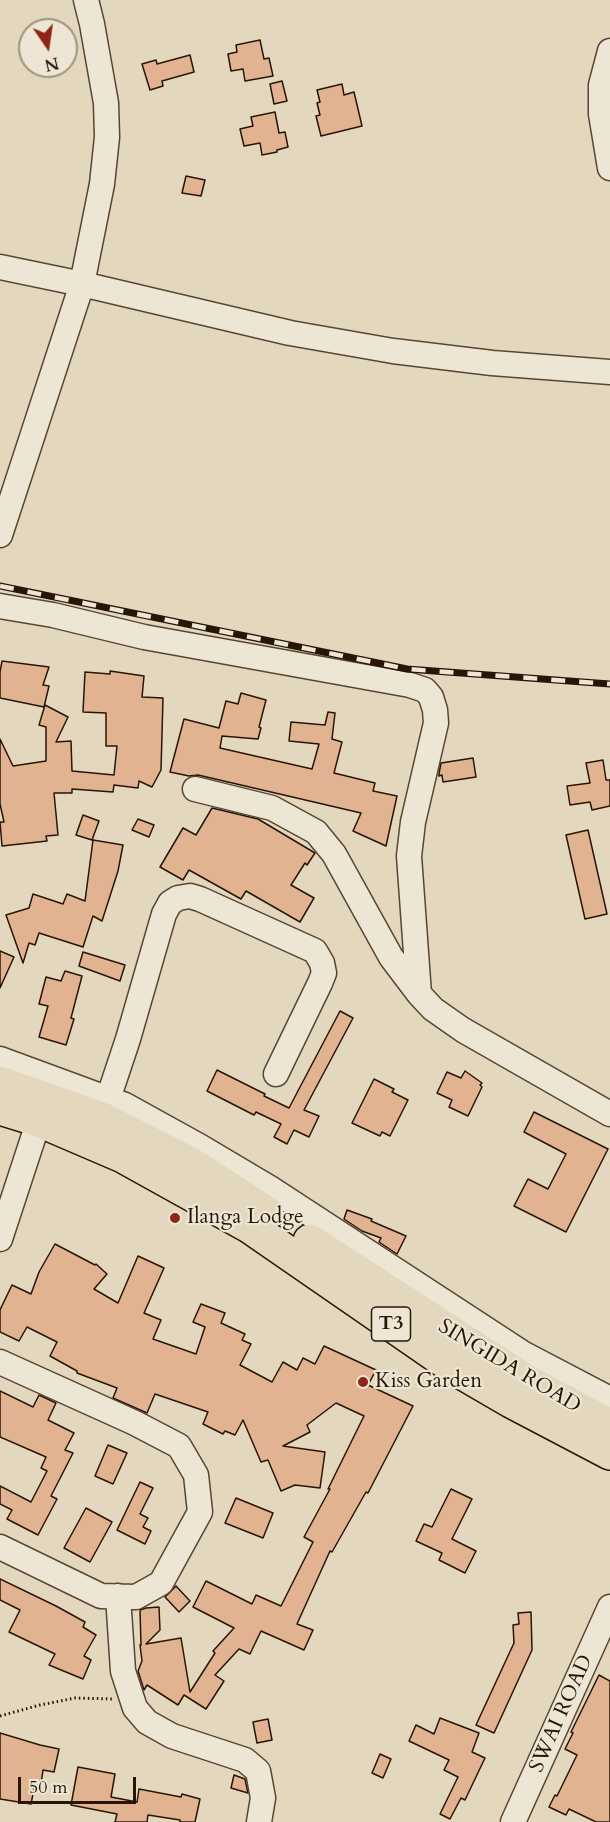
<!DOCTYPE html>
<style>
body{margin:0}
#map{position:relative;width:610px;height:1822px;overflow:hidden;background:#e3d8bd;font-family:Cardo,serif}
canvas{display:block}
.north{position:absolute;left:18px;top:18px;width:60px;height:60px;box-sizing:border-box;background:#ede6d4;border:2px solid #9e9282;border-radius:50%;rotate:167deg;font-size:16px;font-weight:700;line-height:24px;text-align:center;color:#281506}
.north::after{content:'';display:block;margin:auto;width:21px;height:27px;background:#8f2418;clip-path:polygon(50% 0,100% 100%,50% 72%,0 100%)}
.scale{position:absolute;left:18px;top:1777px;width:118px;height:27px;box-sizing:border-box;border:3px solid #281506;border-top:0;padding-left:8px;font-size:18px;line-height:21px;white-space:nowrap;color:#281506;-webkit-text-stroke:4px #ede6d4;paint-order:stroke}
</style>
<div id="map">
<canvas width="610" height="1822"></canvas>
<div class="north">N</div>
<div class="scale">50 m</div>
</div>
<script>
const c = document.querySelector('canvas').getContext('2d');
c.lineJoin = 'round';
function fillPath(path, color) { c.fillStyle = color; c.fill(path, 'evenodd'); }
const toPath = rows => new Path2D(rows.map(r => 'M' + r).join(''));
function trace(path, color, width, dash) { c.strokeStyle = color; c.lineWidth = width; c.lineCap = dash ? 'butt' : 'round'; c.setLineDash(dash || []); c.stroke(path); }
function write(font, color, halo, rows, align = 'center') {
  c.font = font + ' Cardo,serif'; c.lineWidth = 4.5; c.setLineDash([]); c.textBaseline = 'middle'; c.strokeStyle = halo; c.fillStyle = color; for (const [text, x, y, turn = 0] of rows) {
    c.save(); c.translate(x, y); c.rotate((+turn || 0) * Math.PI / 180); c.textAlign = isNaN(turn) ? turn : align; if (halo) c.strokeText(text, 0, 0); c.fillText(text, 0, 0); c.restore();
  }
}
const building = toPath([
 [260,40,264,59,269,58,273,76,245,81,243,69,231,71,228,54,237,52,236,45,260,40],
 [190,55,194,72,162,81,163,86,150,90,142,64,156,60,157,64,190,55],
 [282,81,287,101,274,104,270,84,282,81],
 [342,84,344,95,354,92,362,126,321,136,316,116,320,115,317,103,320,102,317,90,342,84],
 [275,112,279,133,285,132,288,147,277,150,277,152,262,155,260,143,244,146,240,129,253,126,251,117,275,112],
 [186,176,205,180,201,196,182,193,186,176],
 [2,661,49,667,43,685,49,686,44,707,0,698,0,672,2,661],
 [110,671,144,676,142,697,163,698,161,770,152,787,139,781,138,788,114,785,113,792,72,789,72,793,54,793,58,835,46,836,47,841,2,846,0,822,4,822,0,804,0,739,13,766,46,761,46,727,39,725,45,705,68,717,56,742,71,741,72,771,114,775,117,746,106,746,106,713,83,712,85,672,110,674,110,671],
 [241,693,266,700,259,727,261,728,258,739,222,736,220,748,312,769,319,744,289,741,291,722,325,725,328,712,335,713,332,739,342,742,334,773,375,783,373,791,397,796,386,846,353,831,361,813,198,775,189,776,170,772,184,719,219,728,226,701,238,704,241,693],
 [473,758,476,777,443,782,442,775,439,776,439,774,441,763,473,758],
 [603,760,606,780,610,780,610,806,592,810,590,802,570,805,567,786,590,783,586,763,603,760],
 [212,808,258,819,315,853,307,865,305,863,291,885,314,898,300,922,246,891,241,899,189,870,183,880,160,867,183,828,196,835,212,808],
 [83,815,99,821,92,840,76,835,83,815],
 [138,819,154,825,149,837,132,830,138,819],
 [588,830,607,914,585,919,566,835,588,830],
 [93,840,123,845,118,871,102,921,93,916,83,947,39,933,35,945,29,943,23,963,6,915,29,908,33,894,63,904,67,894,85,901,93,840],
 [0,951,14,957,0,988,0,951],
 [83,952,125,965,120,981,79,966,83,952],
 [65,971,82,976,71,1018,74,1019,66,1045,39,1037,48,1006,39,1004,46,977,61,981,65,971],
 [340,1011,353,1018,304,1110,319,1116,309,1137,294,1130,287,1144,274,1137,281,1124,256,1112,254,1115,207,1091,217,1070,265,1094,264,1096,289,1108,340,1011],
 [465,1071,482,1083,480,1085,482,1087,468,1116,449,1107,452,1100,437,1093,447,1072,461,1078,465,1071],
 [374,1079,394,1089,392,1092,408,1100,390,1136,382,1132,380,1136,352,1123,374,1079],
 [534,1112,608,1149,566,1232,514,1206,528,1179,548,1189,566,1154,524,1132,534,1112],
 [347,1210,372,1219,371,1221,406,1236,397,1254,379,1242,381,1238,362,1231,344,1219,347,1210],
 [55,1244,95,1265,96,1264,107,1274,94,1289,118,1303,138,1256,164,1268,144,1313,161,1320,153,1339,196,1354,205,1327,193,1322,201,1304,225,1313,221,1323,245,1334,242,1340,251,1344,240,1365,272,1382,283,1362,297,1370,303,1358,315,1364,324,1346,376,1370,368,1385,413,1406,368,1493,366,1492,332,1552,330,1551,297,1624,313,1630,304,1650,261,1631,250,1654,239,1649,215,1675,224,1681,206,1709,184,1695,178,1705,147,1685,144,1690,138,1671,142,1661,140,1645,141,1645,140,1610,146,1608,159,1607,160,1630,146,1644,181,1638,190,1692,215,1653,213,1651,234,1628,193,1607,206,1581,252,1604,256,1595,281,1606,313,1542,304,1537,330,1489,328,1489,364,1416,336,1403,307,1425,310,1432,283,1446,325,1452,320,1488,295,1485,281,1491,268,1460,261,1462,243,1420,235,1435,225,1431,223,1434,203,1424,208,1412,155,1394,147,1413,113,1398,117,1388,77,1373,77,1371,50,1356,57,1342,27,1327,19,1341,0,1332,0,1310,12,1285,31,1294,39,1272,55,1244],
 [0,1391,33,1407,39,1395,56,1403,48,1420,74,1433,65,1450,73,1453,51,1496,57,1499,38,1535,7,1519,12,1510,0,1504,0,1486,31,1502,47,1471,41,1468,46,1457,0,1437,0,1391],
 [108,1445,127,1453,113,1484,95,1476,108,1445],
 [140,1482,153,1488,140,1514,148,1518,143,1527,151,1531,145,1544,117,1530,140,1482],
 [451,1489,472,1499,452,1539,476,1551,465,1573,439,1560,442,1553,416,1541,424,1524,432,1527,451,1489],
 [236,1498,273,1513,263,1538,225,1523,236,1498],
 [86,1508,112,1522,90,1562,64,1548,86,1508],
 [0,1579,56,1606,85,1622,83,1627,96,1635,84,1656,91,1660,83,1679,49,1665,55,1654,9,1632,20,1610,0,1600,0,1579],
 [176,1586,190,1601,179,1612,165,1597,176,1586],
 [531,1612,532,1650,494,1733,476,1725,514,1643,513,1625,519,1624,518,1613,531,1612],
 [599,1675,610,1681,610,1822,596,1822,569,1809,566,1815,549,1807,555,1795,557,1796,577,1755,565,1749,573,1733,571,1732,599,1675],
 [440,1718,479,1733,472,1752,485,1758,465,1800,461,1798,450,1819,440,1814,458,1777,444,1770,449,1760,409,1741,416,1725,434,1734,440,1718],
 [268,1719,272,1740,257,1743,253,1722,268,1719],
 [0,1733,40,1745,59,1749,54,1772,43,1770,41,1785,35,1784,31,1804,0,1799,0,1733],
 [380,1754,391,1759,383,1778,372,1773,380,1754],
 [78,1767,115,1774,111,1797,137,1802,139,1789,181,1797,182,1794,200,1799,195,1822,180,1822,180,1820,148,1815,147,1822,115,1822,117,1814,71,1805,78,1767],
 [234,1775,245,1779,248,1793,231,1788,234,1775]
]);
fillPath(building, '#e2b390');
trace(building, '#281506', 1.5);
const minor = toPath([
 [610,51,601,85,601,114,610,168],
 [0,267,82,284,290,333,393,351,492,363,610,372],
 [0,535,82,284,102,184,107,137,106,103,92,24,86,0],
 [0,606,53,615,144,637,410,685,425,690,431,697,435,710,436,723,413,822,409,856,419,994,433,1009,463,1030,610,1114],
 [195,789,272,808,316,832,334,854,391,957,419,994],
 [0,1059,125,1105,201,1147,270,1188,524,1354,610,1399],
 [103,1114,128,1039,164,914,170,903,178,898,190,896,200,899,315,951,322,963,324,973,320,983,276,1074],
 [0,1239,39,1120],
 [0,1362,135,1423,179,1446,196,1475,200,1512,161,1583,136,1597,101,1596,0,1547],
 [118,1596,123,1671,135,1708,147,1722,172,1736,245,1760,258,1771,263,1798,259,1822],
 [513,1822,610,1607]
]);
const highway = toPath([
 [0,1083,102,1119,191,1164,267,1213],
 [0,1108,39,1120,123,1156,249,1226,456,1369,511,1401,610,1453],
 [310,1241,526,1381,610,1426]
]);
trace(minor, '#574634', 27);
trace(highway, '#281506', 36);
trace(toPath([
 [0,1716,40,1705,75,1698,113,1699]
]), '#281506', 3, [1.5, 3]);
trace(minor, '#ede6d4', 24);
trace(highway, '#e3d8bd', 33);
const rail = toPath([
 [0,586,407,669,610,684]
]);
trace(rail, '#281506', 7);
trace(rail, '#ede6d4', 4.5, [14]);
for (const [x, y, r, color] of [
 [175,1218,6,"#8f2418"],
 [363,1382,6,"#8f2418"]
]) { const dot = new Path2D(); dot.arc(x, y, r, 0, 2 * Math.PI); c.fillStyle = color; c.fill(dot); trace(dot, '#ede6d4', 2); }
for (const [x, y, w] of [
 [391,1324,39]
]) { const box = new Path2D(); box.roundRect(x - w / 2, y - 17, w, 34, 4.5); c.fillStyle = '#ede6d4'; c.fill(box); trace(box, '#281506', 1.5); }
write('bold 20px', '#281506', null, [
 ["T3",391,1324]
]);
write('21px', '#281506', '#ede6d4', [
 ["Ilanga Lodge",187,1218],
 ["Kiss Garden",375,1382]
], 'left');
write('21px', '#281506', '#ede6d4', [
 ["SINGIDA ROAD",509,1367,31],
 ["SWAI ROAD",562,1714,-66]
]);
</script>
